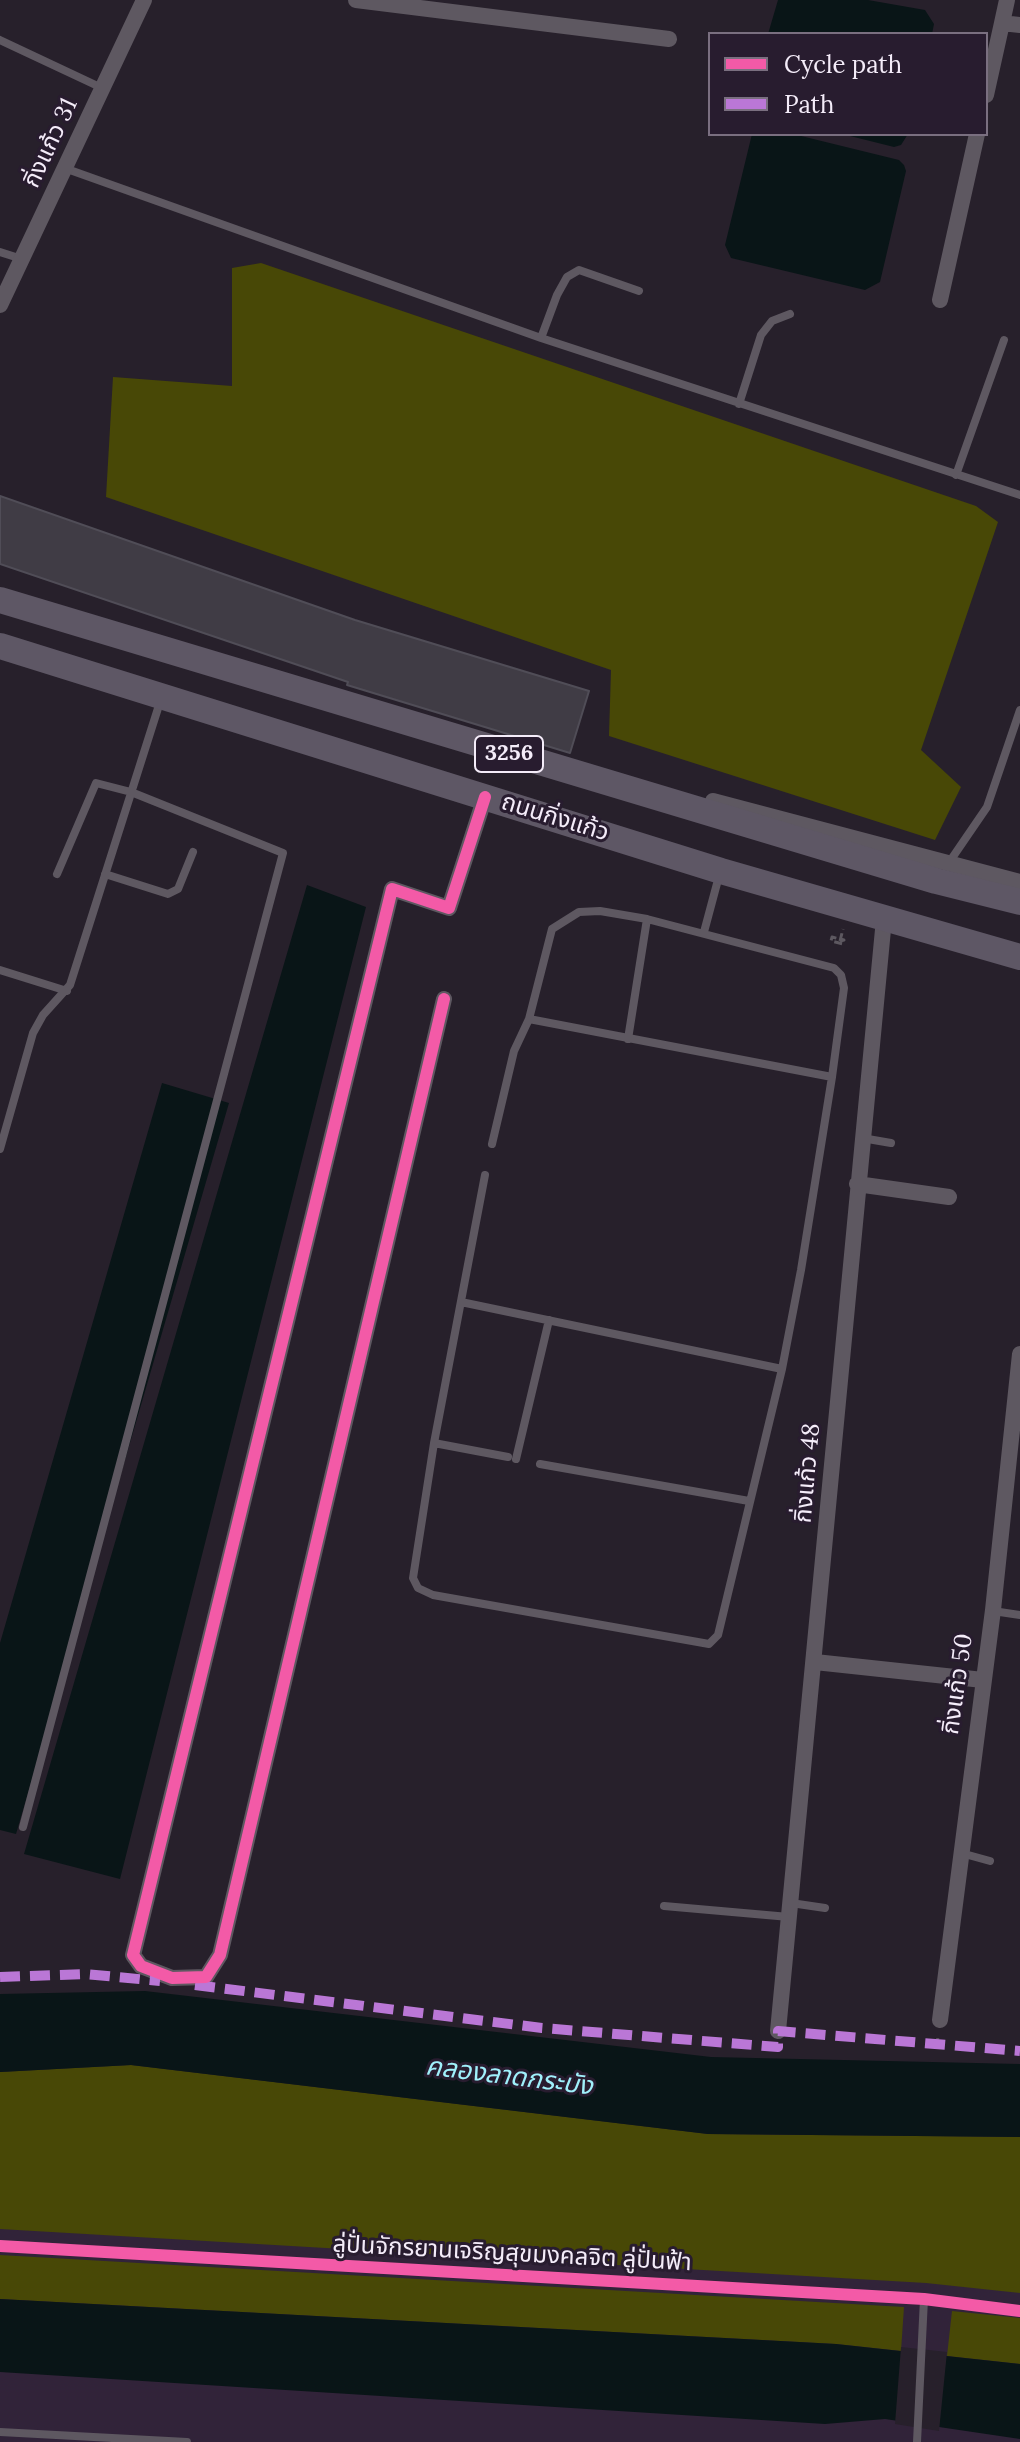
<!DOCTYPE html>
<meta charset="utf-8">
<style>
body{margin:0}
#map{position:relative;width:1020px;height:2442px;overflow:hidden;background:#27202b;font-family:Lora,serif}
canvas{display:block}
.legend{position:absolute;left:708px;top:32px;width:280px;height:104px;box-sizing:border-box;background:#281c2f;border:2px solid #7a6f80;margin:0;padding:10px 14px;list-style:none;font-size:24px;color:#f4ecf9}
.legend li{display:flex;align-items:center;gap:16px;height:40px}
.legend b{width:40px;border:2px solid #7a6f80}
</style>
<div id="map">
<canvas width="1020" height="2442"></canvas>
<ul class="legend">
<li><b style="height:10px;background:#f35aa7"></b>Cycle path</li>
<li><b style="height:10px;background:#ba77d6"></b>Path</li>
</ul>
</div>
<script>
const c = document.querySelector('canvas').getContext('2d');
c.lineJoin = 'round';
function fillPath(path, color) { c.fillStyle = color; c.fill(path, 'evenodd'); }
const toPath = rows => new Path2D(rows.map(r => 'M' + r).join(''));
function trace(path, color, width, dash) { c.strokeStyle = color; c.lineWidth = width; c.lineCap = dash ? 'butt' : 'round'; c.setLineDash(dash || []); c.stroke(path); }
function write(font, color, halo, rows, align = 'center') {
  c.font = font + ' Lora,"Noto Sans Thai",serif'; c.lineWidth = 6; c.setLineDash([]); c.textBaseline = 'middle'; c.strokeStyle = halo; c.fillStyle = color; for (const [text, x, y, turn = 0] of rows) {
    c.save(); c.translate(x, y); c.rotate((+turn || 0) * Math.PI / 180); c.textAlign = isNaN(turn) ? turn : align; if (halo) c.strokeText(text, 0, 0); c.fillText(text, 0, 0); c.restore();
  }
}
fillPath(toPath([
 [0,2150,1020,2217,1020,2442,0,2442]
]), '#312339');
fillPath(toPath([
 [261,263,976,506,998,522,921,750,961,787,935,840,609,736,611,670,106,497,113,377,232,386,232,268],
 [131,2065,708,2134,1020,2137,1020,2293,926,2283,0,2229,0,2072],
 [0,2255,904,2307,901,2351,836,2344,0,2299],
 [952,2311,1020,2318,1020,2364,947,2356]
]), '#484806');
fillPath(toPath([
 [778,0,868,0,925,10,934,24,932,34,768,34],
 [752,134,793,134,899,160,904,165,906,171,880,282,865,290,731,258,725,245],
 [842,134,908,134,901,145,894,147],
 [307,885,366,907,120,1879,24,1854],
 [162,1083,229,1103,16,1834,0,1830,0,1643],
 [145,1991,711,2057,1020,2064,1020,2137,708,2134,131,2065,0,2072,0,1994],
 [0,2299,836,2344,1020,2364,1020,2439,885,2419,825,2424,0,2372]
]), '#091517');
fillPath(toPath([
 [901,2347,947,2352,939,2431,895,2424]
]), '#27202b');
const building = toPath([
 [0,496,355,620,589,691,570,753,347,685,348,682,0,564,0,496]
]);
fillPath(building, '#403c45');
trace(building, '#504d57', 2);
trace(toPath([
 [840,941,843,929],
 [840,941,844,940,832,937,831,941,843,944],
 [937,2046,938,2036]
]), '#5d5860', 3, [8, 4]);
trace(toPath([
 [0,40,102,88],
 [67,169,541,338,1020,495],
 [0,252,22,259],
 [541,338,557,295,567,277,579,270,639,291],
 [739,404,761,335,772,321,790,314],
 [956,475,1004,340],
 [948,864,987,807,1020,710],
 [105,874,168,894,178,889,193,852],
 [704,932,719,876],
 [0,970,67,991],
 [628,1039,647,919],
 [862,1138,891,1143],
 [492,1144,514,1051,529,1019],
 [0,1149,33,1033,43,1015,70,985,160,702],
 [485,1175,434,1443,413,1578,418,1588,433,1595,709,1644,718,1635,782,1369,801,1270,832,1077,844,988,841,975,834,968,647,919,600,911,579,912,552,929,529,1019,832,1077],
 [461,1302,782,1369],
 [434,1443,508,1457],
 [516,1459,549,1320],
 [540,1464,749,1501],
 [993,1611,1020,1615],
 [23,1827,283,853,131,792,96,783,57,874],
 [961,1853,990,1861],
 [791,1903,825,1908],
 [664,1906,789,1917],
 [0,2432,187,2442],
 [917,2442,924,2299]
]), '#5e5861', 8);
trace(toPath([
 [356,0,669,39],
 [1007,0,1002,23,1020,25],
 [986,95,1002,23],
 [940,300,977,134],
 [0,305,144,0],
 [713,801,1020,882],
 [444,999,220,1955,206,1977,172,1978,141,1966,133,1955,392,889,449,908,485,797],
 [857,1184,949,1197],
 [815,1662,983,1680],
 [940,2020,993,1610,1020,1354],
 [778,2031,884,919]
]), '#5e5861', 16);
trace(toPath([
 [0,600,936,881,1020,902],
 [0,646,721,871,1020,957]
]), '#5e5765', 26);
trace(toPath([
 [0,1977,85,1974,160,1981],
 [195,1985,542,2028,778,2047,778,2031,1020,2051]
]), '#ba77d6', 10, [20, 10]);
trace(toPath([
 [444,999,220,1955,206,1977,172,1978,141,1966,133,1955,392,889,449,908,485,797],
 [0,2246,924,2299,1020,2311]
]), '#f35aa7', 12);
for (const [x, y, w] of [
 [509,754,68]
]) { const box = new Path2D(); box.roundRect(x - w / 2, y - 18, w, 36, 6); c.fillStyle = '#281c2f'; c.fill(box); trace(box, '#f4ecf9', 2); }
write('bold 22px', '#f4ecf9', null, [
 ["3256",509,754]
]);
write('24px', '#f4ecf9', '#281c2f', [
 ["กิ่งแก้ว 31",51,143,-65],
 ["ถนนกิ่งแก้ว",555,818,17],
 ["กิ่งแก้ว 48",808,1473,-85],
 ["กิ่งแก้ว 50",958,1684,-82],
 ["ลู่ปั่นจักรยานเจริญสุขมงคลจิต ลู่ปั่นฟ้า",512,2254,3]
]);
write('italic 26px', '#a0f0fb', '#281c2f', [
 ["คลองลาดกระบัง",509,2077,7]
]);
</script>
